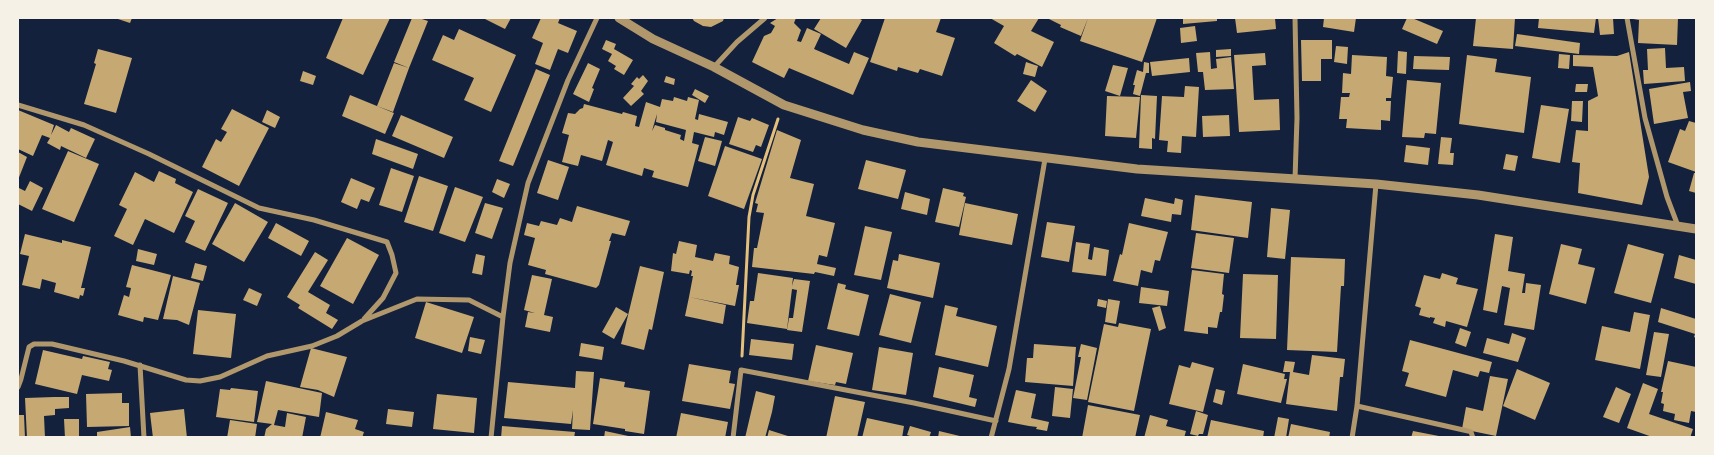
<!DOCTYPE html>
<style>
body{margin:0}
#map{position:relative;width:1714px;height:455px;overflow:hidden;background:#14213d;font-family:"Titillium Web",sans-serif}
canvas{display:block}
.frame{position:absolute;inset:0;border:19px solid #f6f1e7;pointer-events:none}
</style>
<div id="map">
<canvas width="1714" height="455"></canvas>
<div class="frame"></div>
</div>
<script>
const c = document.querySelector('canvas').getContext('2d');
c.lineJoin = 'round';
function fillPath(path, color) { c.fillStyle = color; c.fill(path, 'evenodd'); }
const toPath = rows => new Path2D(rows.map(r => 'M' + r).join(''));
function trace(path, color, width, dash) { c.strokeStyle = color; c.lineWidth = width; c.lineCap = dash ? 'butt' : 'round'; c.setLineDash(dash || []); c.stroke(path); }
fillPath(toPath([
 [115,18,132,18,130,23],
 [343,18,390,18,363,75,326,58],
 [412,18,419,18,428,21,409,68,394,62],
 [483,18,511,18,505,29],
 [541,18,560,18,558,23,577,31,568,53,558,49,550,70,535,64,543,43,532,38],
 [692,18,724,18,723,21,711,27,703,26,694,21],
 [778,18,796,18,794,23,801,30,797,41,801,42,807,28,821,34,814,49,849,64,854,52,869,58,853,95,789,68,784,78,752,62,764,36,771,33,775,26,770,23],
 [821,18,858,18,862,20,846,48,814,29],
 [885,18,941,18,936,32,955,38,942,76,920,69,918,73,898,67,897,71,870,62],
 [990,18,1039,18,1031,31,1054,42,1042,67,1017,54,1015,56,994,43,1004,26],
 [1047,18,1088,18,1081,36,1060,27,1061,25],
 [1088,18,1157,18,1142,62,1080,41],
 [1183,18,1217,18,1217,21,1183,24],
 [1235,18,1275,18,1276,29,1237,33],
 [1324,18,1356,18,1354,32,1323,27],
 [1407,18,1412,18,1443,31,1437,44,1402,29],
 [1476,18,1515,18,1513,49,1473,46],
 [1539,18,1596,18,1594,33,1538,28],
 [1598,18,1613,18,1614,34,1600,35],
 [1633,18,1678,18,1677,45,1638,43,1639,20,1633,19],
 [1195,26,1197,41,1181,43,1180,28],
 [459,29,516,55,491,112,464,100,474,78,432,60,443,35,454,40],
 [1517,34,1580,43,1579,54,1515,46],
 [606,40,616,44,614,49,633,60,624,75,614,69,616,66,608,61,612,54,602,49],
 [1301,40,1332,40,1332,59,1321,59,1321,81,1302,81],
 [1336,46,1348,47,1347,64,1334,62],
 [1665,48,1666,68,1684,67,1685,81,1644,84,1643,70,1648,70,1647,49],
 [98,49,132,58,116,113,84,104,96,64,94,63],
 [1231,49,1231,56,1216,57,1216,50],
 [1398,51,1407,52,1406,74,1397,73],
 [1210,52,1211,69,1217,68,1216,59,1231,57,1234,89,1205,90,1203,72,1198,72,1196,53],
 [1629,52,1649,177,1642,205,1578,193,1580,163,1572,162,1576,130,1588,131,1588,101,1598,96,1593,67,1573,66,1573,55,1617,56],
 [1265,53,1266,65,1252,66,1254,100,1279,99,1280,130,1239,132,1234,55],
 [1559,54,1570,55,1569,69,1558,68],
 [1352,55,1387,57,1386,76,1393,77,1391,98,1386,98,1386,101,1391,101,1390,121,1381,120,1381,130,1346,128,1347,119,1339,119,1341,97,1349,97,1350,93,1342,93,1343,73,1351,74],
 [1467,55,1497,59,1495,72,1531,77,1524,133,1459,124],
 [1414,56,1450,57,1449,70,1413,69],
 [1189,58,1190,72,1152,76,1150,62],
 [1026,62,1038,66,1035,77,1023,74],
 [1144,62,1149,63,1149,73,1146,73,1140,96,1133,94,1135,85,1133,85,1137,70,1143,72],
 [394,63,409,68,393,112,377,106],
 [588,63,600,69,592,88,594,89,589,102,573,94],
 [1113,65,1128,68,1120,96,1105,91],
 [536,69,550,75,513,166,499,161],
 [303,71,316,76,313,85,300,81],
 [643,75,648,81,641,91,644,94,631,106,623,98,634,86,631,84,637,77,639,79],
 [666,76,675,79,674,85,664,82],
 [1031,80,1047,91,1035,112,1017,101],
 [1407,80,1441,83,1436,134,1425,133,1424,138,1402,137],
 [1690,82,1691,91,1683,92,1688,118,1654,124,1649,89],
 [1576,84,1588,84,1587,92,1575,92],
 [1185,86,1199,87,1196,137,1182,136,1181,153,1167,152,1168,141,1159,140,1162,96,1184,97],
 [695,89,709,96,705,103,692,95],
 [350,95,394,113,385,134,342,116],
 [1141,95,1157,96,1155,139,1152,138,1152,149,1139,148],
 [1107,96,1140,97,1136,138,1105,136],
 [674,97,687,101,688,97,699,100,695,119,698,120,699,114,728,122,724,135,715,132,714,137,694,132,692,143,699,145,688,187,652,177,654,171,644,168,642,176,606,165,613,142,608,140,602,161,581,155,578,166,562,162,569,135,562,133,568,113,575,114,580,109,583,108,584,104,622,114,623,112,637,116,635,126,639,127,646,102,660,107,662,99,673,101],
 [657,114,656,122,686,130,684,141,680,139,681,135,665,130,665,128,655,125,652,131],
 [1572,101,1583,101,1582,122,1571,121],
 [1541,105,1569,109,1560,163,1532,158],
 [232,109,269,128,239,186,202,167,216,139,221,142,227,132,221,129],
 [18,110,54,125,51,135,56,125,69,132,71,128,95,139,86,158,61,146,60,150,47,143,50,138,42,135,33,156,18,149],
 [267,110,280,117,275,128,262,122],
 [401,115,453,137,444,158,392,136],
 [1229,115,1230,136,1203,137,1202,116],
 [738,117,750,121,752,118,769,125,761,147,756,145,753,152,729,144],
 [1689,121,1696,123,1696,172,1668,162,1680,129,1685,131],
 [777,130,801,140,790,178,814,184,806,216,835,223,827,257,819,255,817,264,836,268,834,276,815,272,814,274,752,267,754,248,757,248,764,213,756,212,758,204,755,203],
 [705,137,722,141,715,166,698,161],
 [1441,137,1452,138,1450,153,1454,153,1453,165,1438,164],
 [376,139,418,154,413,169,372,154],
 [1406,145,1430,148,1428,165,1404,162],
 [725,146,762,159,744,209,708,196],
 [68,151,99,164,74,222,42,209],
 [18,152,27,157,18,180],
 [1506,154,1518,156,1515,171,1503,169],
 [548,160,569,167,558,200,537,193],
 [866,160,906,170,898,199,858,189],
 [391,168,414,176,402,212,379,205],
 [159,171,176,179,175,183,193,192,174,233,145,219,133,245,114,236,127,209,119,205,135,172,154,182],
 [1694,173,1696,173,1696,193,1689,191],
 [419,176,448,186,433,231,404,222],
 [351,178,375,188,369,202,361,199,357,209,341,202],
 [497,179,510,184,504,198,492,192],
 [30,181,43,188,32,211,18,204,18,192,19,188,25,191],
 [455,187,483,197,465,242,439,233],
 [943,188,964,193,963,196,966,197,959,227,935,222],
 [198,189,228,203,205,251,185,242,195,221,185,216],
 [905,192,930,199,927,215,901,209],
 [1195,195,1252,202,1248,238,1191,230],
 [1145,198,1174,204,1175,198,1183,200,1181,215,1172,214,1171,222,1141,216],
 [235,203,268,222,244,262,212,244],
 [485,203,503,208,492,239,475,233],
 [965,203,1018,214,1012,245,959,235],
 [577,206,630,221,625,236,612,233,609,241,611,241,599,285,596,288,545,274,546,270,528,265,535,238,524,235,527,223,539,226,541,221,557,225,560,218,572,222],
 [1271,208,1290,210,1285,259,1267,257],
 [1047,222,1075,226,1069,262,1041,257],
 [276,223,309,241,301,256,268,238],
 [1129,223,1168,232,1160,261,1155,260,1152,273,1141,270,1138,286,1113,281,1120,254,1122,255],
 [865,226,892,232,881,280,854,275],
 [1196,233,1234,238,1229,273,1191,268],
 [25,234,62,243,62,240,91,247,81,288,85,288,83,296,80,295,79,299,54,292,56,283,42,279,40,289,22,285,29,256,20,254],
 [1495,234,1513,237,1508,271,1525,274,1522,293,1525,293,1526,283,1541,285,1534,330,1504,325,1510,288,1502,286,1497,313,1483,310],
 [347,238,379,255,353,304,320,286],
 [679,241,697,245,695,257,713,261,715,253,730,256,729,264,739,267,736,285,739,285,735,306,689,297,693,276,691,276,692,271,690,270,689,274,671,271,673,253,676,254],
 [1076,242,1090,244,1088,259,1092,260,1094,247,1109,250,1106,276,1072,272],
 [1561,244,1582,249,1578,264,1595,268,1586,304,1549,294],
 [1628,244,1664,254,1651,303,1614,293],
 [138,249,157,254,154,265,136,261],
 [315,252,328,260,308,292,330,305,326,313,338,320,332,329,298,308,300,305,287,297],
 [476,254,485,256,482,275,472,273],
 [899,254,940,263,933,298,887,288,893,260,898,261],
 [1679,255,1696,260,1696,284,1674,278],
 [1291,257,1345,259,1344,286,1341,286,1337,352,1287,350],
 [195,263,207,266,203,281,191,278],
 [132,265,171,275,158,320,144,317,143,322,118,315,124,295,129,297,131,288,126,287],
 [640,266,664,272,652,330,649,329,644,350,621,344],
 [1192,270,1224,274,1222,294,1224,295,1222,312,1220,312,1217,328,1208,327,1208,334,1184,331],
 [758,273,793,278,792,286,794,279,810,281,802,332,787,330,789,318,793,318,797,290,792,289,787,329,747,323,750,301,754,301],
 [1442,273,1458,278,1456,284,1478,289,1467,327,1446,321,1445,327,1433,323,1435,318,1430,317,1430,318,1419,315,1421,308,1415,306,1424,275,1440,279],
 [1243,274,1278,275,1276,339,1240,338],
 [532,275,552,279,544,315,553,317,550,332,525,327,528,312,535,313,524,310],
 [173,276,200,283,189,325,177,320,163,319],
 [838,283,846,285,845,289,869,295,859,336,827,329],
 [1141,287,1169,291,1167,306,1139,303],
 [249,288,262,294,257,306,243,300],
 [890,294,921,302,911,343,879,335],
 [689,297,726,305,723,324,685,316],
 [1098,299,1107,301,1106,308,1097,306],
 [1108,299,1120,301,1116,324,1105,322],
 [426,302,474,317,462,353,415,338],
 [945,305,958,308,956,316,997,326,988,367,935,355],
 [1160,306,1166,328,1159,331,1152,308],
 [616,307,628,314,614,339,602,332],
 [1661,308,1696,319,1696,338,1694,337,1695,334,1658,322],
 [198,310,236,314,231,358,193,354],
 [1634,312,1650,315,1640,369,1595,360,1602,326,1630,332],
 [1119,323,1151,329,1134,411,1088,402,1104,324,1118,327],
 [1460,328,1471,332,1466,347,1455,343],
 [1654,332,1669,334,1661,377,1646,375],
 [1512,333,1526,338,1518,362,1483,353,1487,338,1509,344],
 [470,337,485,340,481,354,468,351],
 [751,339,794,344,792,360,749,355],
 [1410,340,1492,362,1489,373,1480,371,1478,377,1453,370,1446,397,1405,386,1409,373,1402,371],
 [581,343,604,347,602,360,579,356],
 [1034,344,1076,347,1073,386,1025,382,1027,358,1033,358],
 [1081,344,1097,348,1087,400,1073,398,1081,357,1078,357],
 [816,345,853,353,846,384,836,382,835,385,808,381],
 [879,347,913,353,906,395,872,390],
 [311,348,347,357,334,397,318,390,300,387],
 [43,350,82,359,83,356,110,362,108,369,112,370,109,381,82,375,77,394,35,384],
 [1312,355,1345,359,1343,377,1340,377,1337,411,1286,404,1290,372,1283,372,1285,361,1295,362,1293,372,1309,375],
 [1668,361,1696,367,1696,412,1691,411,1689,423,1674,420,1675,414,1663,411,1664,404,1661,403,1663,392,1661,392],
 [1192,362,1214,368,1203,412,1169,404,1179,365,1190,368],
 [689,364,731,371,729,383,735,384,730,409,682,401],
 [1243,364,1285,374,1284,379,1287,379,1281,403,1237,394],
 [939,367,974,375,969,397,977,399,975,407,933,397],
 [1517,369,1550,383,1535,420,1503,406],
 [576,371,594,372,590,430,572,429,573,410,571,424,504,418,508,382,575,388],
 [1490,376,1508,379,1496,436,1462,429,1466,407,1483,411],
 [600,378,625,382,624,387,650,391,644,434,625,431,625,429,593,424],
 [266,381,322,393,319,417,278,410,274,425,285,427,287,413,306,417,302,438,264,438,266,429,272,424,257,422],
 [1643,383,1658,389,1649,414,1693,429,1690,438,1655,438,1627,428],
 [1055,387,1073,389,1070,418,1052,416],
 [1616,387,1631,394,1619,423,1603,417],
 [231,388,258,391,254,422,216,417,220,389,230,390],
 [1216,389,1225,391,1222,405,1213,402],
 [1016,390,1036,394,1031,418,1049,422,1047,431,1036,429,1037,427,1029,426,1008,422],
 [756,391,775,396,772,412,765,438,745,438],
 [122,393,122,403,129,403,129,426,87,427,86,394],
 [437,394,477,398,474,433,433,429],
 [835,396,865,402,857,438,826,438],
 [54,397,69,397,69,408,55,409,55,415,44,416,45,438,27,438,25,398],
 [1088,405,1140,415,1135,438,1082,438],
 [184,409,187,438,153,438,150,413],
 [388,409,414,412,412,427,386,424],
 [1196,411,1208,415,1203,434,1199,434,1198,436,1190,434],
 [326,412,358,420,355,429,364,432,362,438,320,438],
 [681,413,728,422,725,438,676,438],
 [18,415,24,415,25,438,18,438],
 [1150,415,1168,420,1166,426,1186,431,1184,438,1144,438],
 [1278,417,1289,419,1286,438,1274,438],
 [867,418,904,426,902,438,862,438],
 [64,419,79,419,79,438,65,438],
 [230,420,257,424,255,438,227,438],
 [1211,420,1264,431,1263,438,1207,438],
 [1291,424,1330,432,1329,438,1288,438],
 [502,426,575,432,574,438,501,438],
 [910,426,931,432,929,438,916,438,907,435],
 [130,427,131,438,97,438,97,432],
 [769,430,791,437,791,438,767,438],
 [605,431,633,437,633,438,604,438],
 [939,431,964,437,963,438,938,438],
 [1413,431,1444,437,1444,438,1411,438]
]), '#c6a872');
trace(toPath([
 [742,356,749,217,753,195,778,119]
]), '#e5c07b', 3);
trace(toPath([
 [1295,18,1297,118,1295,179],
 [1627,18,1645,118,1667,197,1678,226],
 [714,67,737,42,765,18],
 [18,105,84,125,149,154,259,208,314,220,387,242,392,255,396,273,383,298,364,319],
 [140,365,144,438],
 [18,387,21,379,29,347,34,344,52,344,124,361,186,380,200,381,220,377,267,356,312,346,337,336,362,321,417,299,469,300,503,317],
 [1357,406,1468,431,1471,432,1473,438],
 [491,438,503,317,510,263,528,183,568,80,597,18],
 [733,438,741,370,914,403,996,421],
 [991,438,1009,369,1045,159],
 [1352,438,1357,406,1376,184]
]), '#b1986c', 5);
trace(toPath([
 [619,18,653,39,714,67,784,105,863,130,918,142,1137,169,1376,184,1478,195,1696,229]
]), '#b1986c', 9);
</script>
